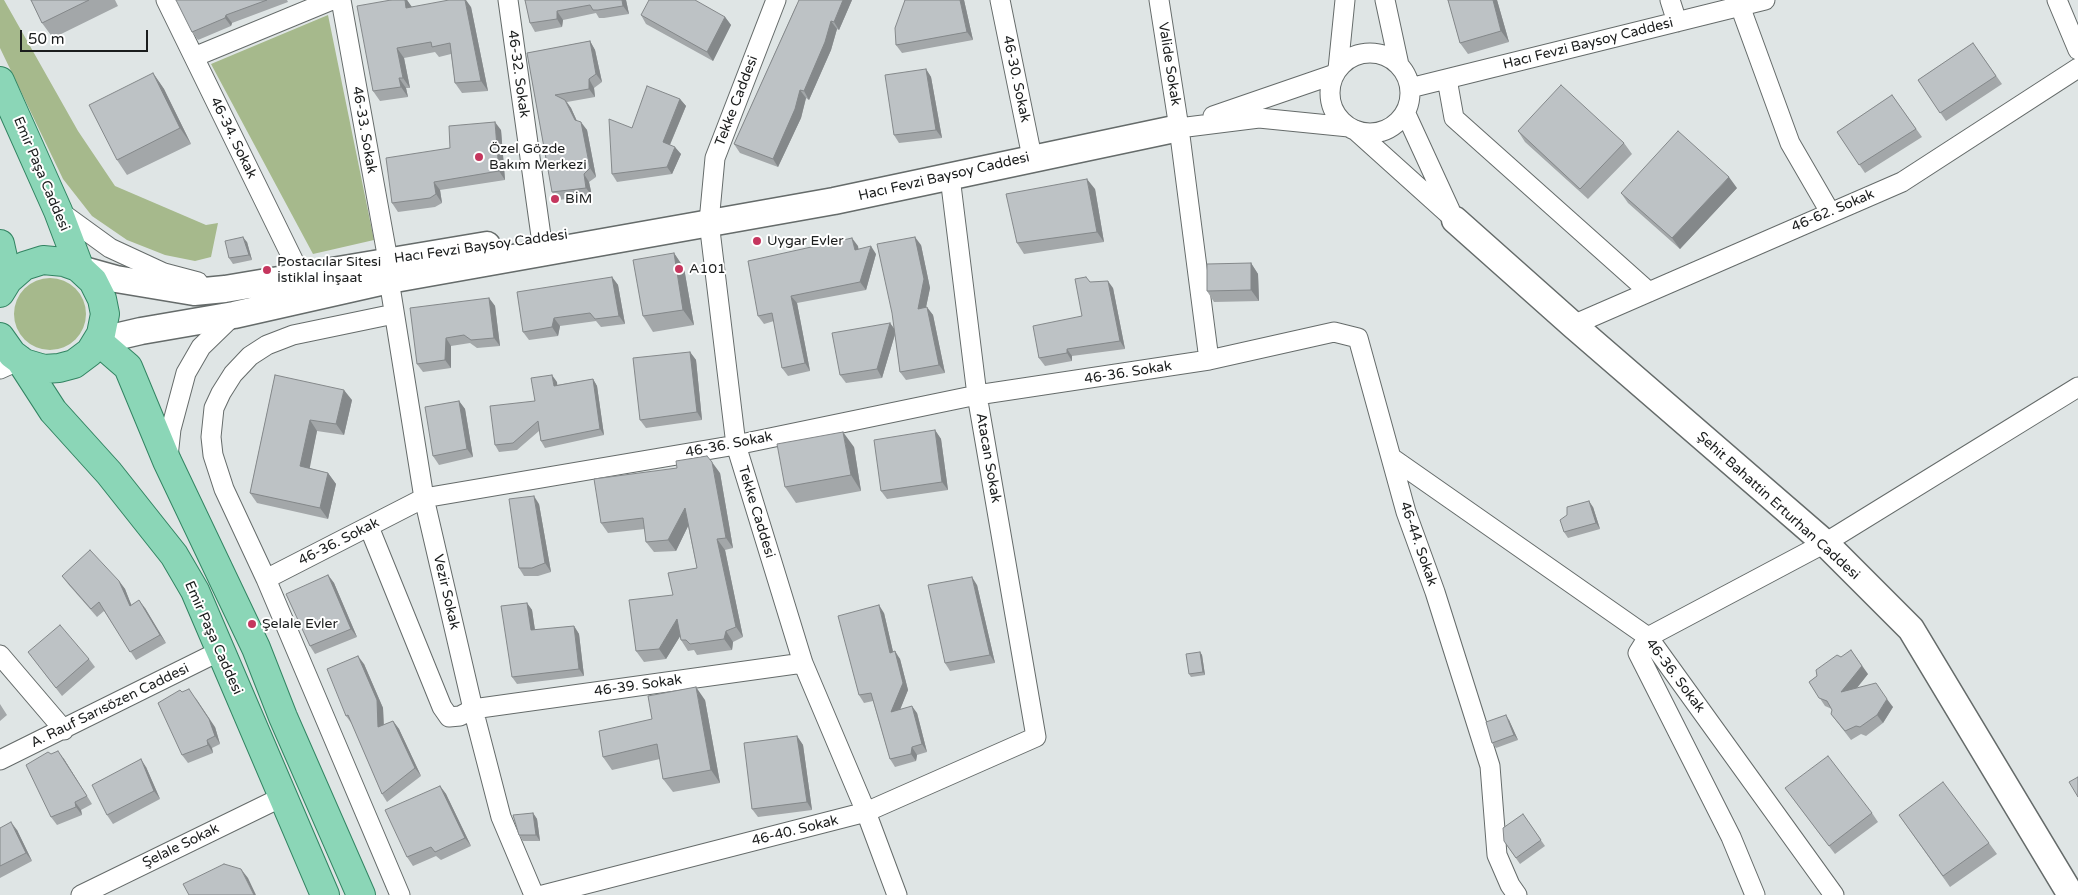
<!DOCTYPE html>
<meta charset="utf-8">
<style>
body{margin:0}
#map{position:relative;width:2078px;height:895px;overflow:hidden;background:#dfe5e5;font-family:"Varela Round",sans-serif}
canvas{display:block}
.scale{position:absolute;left:20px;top:30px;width:128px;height:22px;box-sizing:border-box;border:2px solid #1b1d1d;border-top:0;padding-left:6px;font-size:15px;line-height:18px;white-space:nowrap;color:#1b1d1d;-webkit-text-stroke:4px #fff;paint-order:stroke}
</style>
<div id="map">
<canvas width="2078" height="895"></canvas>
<div class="scale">50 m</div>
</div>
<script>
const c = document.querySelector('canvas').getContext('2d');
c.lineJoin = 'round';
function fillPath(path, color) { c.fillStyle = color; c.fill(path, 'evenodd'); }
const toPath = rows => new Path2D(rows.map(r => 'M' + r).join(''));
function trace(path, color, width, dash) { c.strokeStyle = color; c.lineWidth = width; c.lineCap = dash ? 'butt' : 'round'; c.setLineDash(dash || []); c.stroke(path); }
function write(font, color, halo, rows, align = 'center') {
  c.font = font + ' "Varela Round",sans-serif'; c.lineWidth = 4; c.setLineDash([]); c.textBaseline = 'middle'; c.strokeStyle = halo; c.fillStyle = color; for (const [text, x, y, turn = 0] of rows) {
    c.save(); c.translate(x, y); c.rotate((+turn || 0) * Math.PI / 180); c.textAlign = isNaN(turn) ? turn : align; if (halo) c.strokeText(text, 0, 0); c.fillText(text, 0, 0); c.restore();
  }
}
fillPath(toPath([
 [0,0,4,0,78,131,115,186,206,225,218,223,211,257,195,261,165,255,127,240,92,216,63,179,0,48],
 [328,15,374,240,313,254,211,64],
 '14 314a36 36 0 1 1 72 0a36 36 0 1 1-72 0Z'
]), '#a6b98c');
const street = toPath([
 [166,0,301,276],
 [341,0,388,260],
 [508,0,541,236],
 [776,0,715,158,709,222,736,445,803,663,866,812,897,895],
 [1000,0,1032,157],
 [1159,0,1179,128,1209,360],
 [1385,0,1399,65],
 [1670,0,1677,22],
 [2057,0,2078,50],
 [1740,6,1790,143,1830,212],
 '1330 93a40 40 0 1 1 80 0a40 40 0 1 1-80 0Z',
 [194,57,332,0],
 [1338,69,1345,0],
 [1447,79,1454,118,1649,292],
 [1410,88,1765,0],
 [1405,112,1450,210],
 [1213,116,1335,74],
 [1179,128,1259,118,1349,127],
 [1355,130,1455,220],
 [59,211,110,248,164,273,198,282],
 [389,280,424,498,473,709,501,817,534,895],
 [394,314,293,335,267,345,250,356,233,374,221,393,214,408,211,437,213,455,224,489,266,579,400,895],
 [1573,325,1902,182,2078,68],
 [0,369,20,360],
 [168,457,171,429,186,373,201,347,234,315],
 [1392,458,1648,637,1834,895],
 [369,527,442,707,449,717,460,716,473,709,803,663],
 [266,579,424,498,736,445,977,395,1209,360,1334,332,1358,338,1406,512,1435,592,1490,766,1497,855,1510,885,1517,895],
 [0,655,64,730],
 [0,760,220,651],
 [81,895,282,797],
 [543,895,866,812,1036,737,977,395,950,177],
 [1755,895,1731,837,1638,653,1648,637,1825,543,2078,387]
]);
const secondary = toPath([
 [1455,220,1573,325,1825,543,1911,629,2071,895],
 [80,269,116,279,194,292,225,289,487,245],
 [98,341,141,331,234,315,389,280,834,201,1179,128]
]);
const primary = toPath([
 [0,81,58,211,80,269],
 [0,244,8,280],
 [0,293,8,280,24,266,43,260,64,262,78,267,93,281,102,299,105,314,101,334,90,352,74,364,59,368,44,369,24,363,12,354,0,337],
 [98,341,128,367,167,461,256,648,283,717,361,895],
 [20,360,53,411,109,473,174,555,195,591,325,895]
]);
trace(street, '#656b6a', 21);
trace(secondary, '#656b6a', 29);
trace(primary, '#328462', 30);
trace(street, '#fff', 19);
trace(secondary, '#fff', 26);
trace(primary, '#8bd6b7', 28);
fillPath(toPath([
 [31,0,115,0,118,6,53,38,42,23],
 [176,0,287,0,288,2,232,23,231,26,198,40,192,32],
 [391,0,407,0,411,7,471,7,488,91,462,93,455,83,451,54,439,57,435,52,404,58,410,88,406,88,408,97,380,101,373,91],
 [525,0,626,0,629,14,604,18,599,18,596,13,563,20,562,27,535,32,530,23],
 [852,0,839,30,837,29,831,50,809,100,806,98,801,118,778,167,740,153,734,144,796,6],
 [905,0,964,0,973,40,902,53,896,45],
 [1448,0,1497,0,1509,42,1468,54,1460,43],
 [641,15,725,17,731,25,713,61,646,24],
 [590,41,595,50,602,82,594,88,595,97,567,102,571,108,577,121,587,130,596,177,589,182,592,196,558,200,552,192,527,53],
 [1973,43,2002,84,1946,121,1918,80],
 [926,69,931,77,942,138,899,143,894,135],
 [153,73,164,89,191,144,127,175,117,160],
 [1892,95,1922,137,1865,173,1837,132],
 [680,99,686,106,670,145,681,154,672,174,617,182,612,174,632,128],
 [501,130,505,180,440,190,442,203,435,207,398,212,392,203,450,148],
 [1518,131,1624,143,1632,154,1588,199,1525,142],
 [1737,188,1680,249,1628,203,1621,193],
 [1095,189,1104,242,1024,254,1017,243],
 [247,242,252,260,233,264,229,258],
 [921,245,930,288,926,307,933,315,945,373,906,380,900,372,895,334,882,378,846,383,840,375,890,323,894,329],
 [858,246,858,249,876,254,866,290,797,303,810,371,788,376,782,368,774,321,764,324,758,316],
 [674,253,684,268,694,325,653,332,643,316],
 [1251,263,1258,274,1259,301,1214,302,1207,291],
 [612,277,618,285,625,324,601,327,596,321,560,326,558,336,529,340,523,332],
 [1090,282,1113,288,1125,349,1072,356,1072,361,1045,366,1039,358,1082,316],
 [489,298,495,306,500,346,477,348,470,343,451,346,451,368,423,372,417,364],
 [690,352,696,360,702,420,646,428,640,420],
 [275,375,352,400,344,435,317,431,309,468,328,473,336,484,328,519,257,503,250,493],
 [593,379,597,386,604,435,545,448,541,441,539,431,517,450,499,452,495,445,535,401,557,382,557,385],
 [459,401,465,409,473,457,439,465,433,456],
 [935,430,941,439,948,490,887,499,881,491],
 [854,447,861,491,796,503,785,487],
 [720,473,733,548,725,550,743,637,733,642,732,650,697,655,694,650,688,651,681,640,680,636,666,659,644,662,636,651,673,595,697,568,688,526,676,551,654,552,646,542,645,529,608,533,601,523],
 [539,504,551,572,538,576,524,576,519,568],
 [1593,507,1600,529,1568,538,1564,532],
 [328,575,334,583,357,637,315,654,310,646],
 [62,576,119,581,125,589,131,605,145,608,166,643,136,660,104,611,97,617,68,584],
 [977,585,995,663,950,671,945,663],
 [527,603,532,610,535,630,574,626,579,634,584,676,517,684,512,677],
 [884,613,893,652,900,659,908,690,900,709,917,713,927,752,917,755,916,761,895,767,890,759,873,701,864,703,859,695],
 [28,652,89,659,95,667,62,696],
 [1200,652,1202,655,1205,675,1191,677,1189,674],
 [364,664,383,708,384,725,393,721,399,729,421,776,387,802,382,794,352,724,346,716],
 [1868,674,1857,688,1893,707,1883,723,1866,736,1861,734,1851,740,1831,714,1832,710,1832,709,1825,706,1809,682,1817,676],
 [705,700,720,783,673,792,663,779,660,759,612,770,603,757,652,719],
 [0,704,7,715,0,721],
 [1509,720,1518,740,1496,748,1492,743],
 [215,727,220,744,212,748,213,753,188,763,182,755],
 [797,736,803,745,812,810,758,817,752,809],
 [51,754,64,759,92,804,81,810,82,815,57,825,51,817],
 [146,767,160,799,113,824,107,815],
 [440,786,446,794,471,846,441,860,436,856,413,866,407,857],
 [1791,796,1872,813,1878,822,1835,854],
 [533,813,537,819,540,841,523,841,519,835],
 [1523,814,1545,846,1520,864,1504,841],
 [1899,815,1989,843,1997,854,1950,887],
 [0,828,17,830,32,861,0,878]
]), '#a3a7a9');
fillPath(toPath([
 [405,0,407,0,412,7,406,8],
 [465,0,466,0,471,7,488,91,481,81],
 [622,0,626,0,629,14,623,6],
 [843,0,852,0,839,30,834,22],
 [960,0,964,0,973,40,967,32],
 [1493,0,1497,0,1509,42,1501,31],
 [557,11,563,20,562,27,557,19],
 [226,15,232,23,231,26,225,18],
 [725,17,731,25,713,61,707,52],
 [831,21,837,29,831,50,809,100,804,91],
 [590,41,595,50,602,82,596,74],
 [397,48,404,58,410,88,403,78],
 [926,69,931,77,942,138,936,130],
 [153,73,164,89,191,144,180,128],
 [399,78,406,88,408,97,401,87],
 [589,79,594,88,595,97,589,89],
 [800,90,806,98,801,118,778,167,773,159],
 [680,99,686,106,668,149,663,142],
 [565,100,571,108,580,128,575,120],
 [495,122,501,130,505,180,499,171],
 [581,122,587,130,596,177,590,168],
 [675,147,681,154,672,174,667,167],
 [584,174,589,182,592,196,586,188],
 [1729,177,1737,188,1680,249,1672,238],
 [1087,179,1095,189,1104,242,1097,232],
 [434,182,440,190,442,203,436,194],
 [243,237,247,242,252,260,249,255],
 [915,237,921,245,930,288,924,317,918,309],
 [852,238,858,246,860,257,855,250],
 [871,246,876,254,866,290,860,282],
 [674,253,684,268,694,325,683,310],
 [1251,263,1258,274,1259,301,1251,290],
 [612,277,618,285,625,324,619,316],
 [1108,281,1113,288,1125,349,1120,341],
 [791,296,797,303,810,371,805,363],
 [489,298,495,306,500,346,494,338],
 [927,307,933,315,945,373,939,365],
 [554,318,560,326,558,336,552,327],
 [890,323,896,331,882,378,877,369],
 [446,338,451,346,451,368,445,360],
 [1067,349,1072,356,1072,361,1067,353],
 [690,352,696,360,702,420,697,412],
 [552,375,557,382,558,392,554,386],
 [593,379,597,386,604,435,600,429],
 [344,390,352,400,344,435,336,424],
 [459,401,465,409,473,457,467,449],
 [310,420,317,431,308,477,300,466],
 [935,430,941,439,948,490,942,482],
 [843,432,854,447,861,491,851,475],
 [712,462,720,473,733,548,726,538],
 [328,473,336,484,328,519,320,508],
 [534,496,539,504,551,572,545,563],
 [1589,501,1593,507,1600,529,1596,523],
 [685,508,692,518,676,551,668,540],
 [717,539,725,550,743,637,736,627],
 [328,575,334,583,357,637,351,629],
 [972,577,977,585,995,663,990,655],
 [119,581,125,589,135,614,130,606],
 [139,600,145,608,166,643,160,635],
 [527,603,532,610,536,637,531,630],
 [879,605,884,613,895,660,890,653],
 [677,619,684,630,666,659,659,649],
 [574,626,579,634,584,676,579,669],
 [726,631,733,642,732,650,724,639],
 [1851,650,1868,674,1847,700,1841,692],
 [895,651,900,659,908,690,896,720,891,712],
 [1200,652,1202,655,1205,675,1203,672],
 [358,656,364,664,383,708,384,736,378,727],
 [696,687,705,700,720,783,711,770],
 [195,697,215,727,220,744,215,736],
 [1887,699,1893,707,1883,723,1877,715],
 [912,706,917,713,927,752,922,744],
 [1506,715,1509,720,1518,740,1514,735],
 [393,721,399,729,421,776,415,768],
 [797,736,803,745,812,810,807,802],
 [207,740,212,748,213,753,208,745],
 [912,747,917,755,916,761,911,754],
 [58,751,64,759,92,804,87,796],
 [141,759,146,767,160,799,154,791],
 [440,786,446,794,471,846,465,838],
 [75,802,81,810,82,815,76,807],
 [533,813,537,819,540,841,536,835],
 [11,822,17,830,32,861,26,853],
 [241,869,248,878,256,895,254,895]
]), '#84888a');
const building = toPath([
 [31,0,89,0,42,23,31,0],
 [176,0,267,0,226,15,225,18,192,32,176,0],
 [391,0,405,0,406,8,449,0,465,0,481,81,455,83,450,43,432,47,431,42,397,48,403,78,399,78,401,87,373,91,357,6,391,0],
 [525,0,622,0,623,6,598,10,593,10,590,5,557,11,557,19,530,23,525,0],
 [649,0,695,0,725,17,707,52,641,15,649,0],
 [799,0,843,0,834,22,831,21,825,42,804,91,800,90,795,109,773,159,734,144,799,0],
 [905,0,960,0,967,32,896,45,895,28,905,0],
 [1448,0,1493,0,1501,31,1460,43,1448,0],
 [590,41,596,74,589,79,589,89,555,95,565,100,575,120,581,122,590,168,584,174,586,188,552,192,527,53,590,41],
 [1973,43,1996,76,1940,113,1918,80,1973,43],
 [926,69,936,130,894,135,885,75,926,69],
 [153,73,180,128,117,160,89,105,153,73],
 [1561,85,1624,143,1580,189,1518,131,1561,85],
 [647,86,680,99,663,142,675,147,667,167,612,174,609,119,632,128,647,86],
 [1892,95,1916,129,1859,165,1837,132,1892,95],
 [495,122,499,171,434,182,436,194,430,198,392,203,386,158,450,148,449,126,495,122],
 [1678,131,1729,177,1672,238,1621,193,1678,131],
 [1087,179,1097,232,1017,243,1006,194,1087,179],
 [243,237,249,255,229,258,225,241,243,237],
 [915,237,924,279,918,309,927,307,939,365,900,372,892,313,877,244,915,237],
 [852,238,855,250,871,246,860,282,791,296,805,363,782,368,772,313,758,316,748,261,852,238],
 [674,253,683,310,643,316,633,260,674,253],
 [1251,263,1251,290,1207,291,1207,264,1251,263],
 [612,277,619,316,595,319,590,313,554,318,552,327,523,332,517,292,612,277],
 [1086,277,1090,282,1108,281,1120,341,1067,349,1067,353,1039,358,1033,326,1082,316,1075,279,1086,277],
 [489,298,494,338,471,340,464,335,446,338,445,360,417,364,410,308,489,298],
 [890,323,877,369,840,375,832,333,890,323],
 [690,352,697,412,640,420,633,358,690,352],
 [275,375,344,390,336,424,310,420,300,466,328,473,320,508,250,493,275,375],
 [552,375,554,386,593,379,600,429,541,441,538,421,513,443,495,445,490,406,535,401,531,378,552,375],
 [459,401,467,449,433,456,425,407,459,401],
 [935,430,942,482,881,491,874,440,935,430],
 [843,432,851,475,785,487,777,444,843,432],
 [707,456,712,462,726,538,717,539,736,627,726,631,724,639,690,644,686,640,681,640,677,619,659,649,636,651,629,600,673,595,668,573,697,568,685,508,668,540,646,542,643,518,601,523,594,479,677,468,676,461,707,456],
 [534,496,545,563,532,568,519,568,509,499,534,496],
 [1589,501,1596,523,1564,532,1560,520,1567,515,1567,507,1589,501],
 [90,550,119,581,130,606,139,600,160,635,130,652,99,602,91,609,62,576,90,550],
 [328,575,351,629,310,646,286,594,328,575],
 [972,577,990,655,945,663,928,585,972,577],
 [527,603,531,630,574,626,579,669,512,677,501,606,527,603],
 [879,605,890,653,895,651,903,683,891,712,912,706,922,744,912,747,911,754,890,759,871,693,859,695,838,616,879,605],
 [60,625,89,659,56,688,28,652,60,625],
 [1851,650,1862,666,1841,692,1876,683,1887,699,1877,715,1860,727,1856,726,1845,731,1831,714,1832,710,1827,701,1819,698,1809,682,1817,676,1816,670,1837,655,1841,657,1851,650],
 [1200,652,1203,672,1189,674,1186,654,1200,652],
 [358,656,377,700,378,727,393,721,415,768,382,794,348,715,346,716,327,669,358,656],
 [696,687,711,770,663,779,657,744,603,757,599,731,652,719,648,696,696,687],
 [189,689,209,719,215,736,207,740,208,745,182,755,158,703,180,690,182,692,189,689],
 [1506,715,1514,735,1492,743,1486,722,1506,715],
 [797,736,807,802,752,809,744,743,797,736],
 [58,751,87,796,75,802,76,807,51,817,26,765,48,752,51,754,58,751],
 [1828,756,1872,813,1829,846,1785,788,1828,756],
 [141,759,154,791,107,815,92,785,141,759],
 [2078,777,2078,797,2069,782,2078,777],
 [1943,782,1989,843,1943,876,1899,815,1943,782],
 [440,786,465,838,435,852,431,847,407,857,385,810,440,786],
 [533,813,536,835,519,835,513,815,533,813],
 [1523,814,1541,840,1516,858,1504,841,1503,828,1523,814],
 [11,822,26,853,0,866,0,828,11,822],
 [224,864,241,869,254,895,189,895,183,884,224,864]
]);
fillPath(building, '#bdc2c5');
trace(building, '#84888a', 1);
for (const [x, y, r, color] of [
 [479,157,5,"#c5365e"],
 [555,199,5,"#c5365e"],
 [757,241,5,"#c5365e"],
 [679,269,5,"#c5365e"],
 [267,270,5,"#c5365e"],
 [252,624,5,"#c5365e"]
]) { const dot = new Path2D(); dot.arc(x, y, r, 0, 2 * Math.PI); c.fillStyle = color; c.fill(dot); trace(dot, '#fff', 2); }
write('14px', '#1b1d1d', '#fff', [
 ["Hacı Fevzi Baysoy Caddesi",1588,44,-14],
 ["Valide Sokak",1169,64,81],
 ["46-32. Sokak",518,74,82],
 ["46-30. Sokak",1016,79,78],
 ["Tekke Caddesi",737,101,-69],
 ["46-33. Sokak",364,130,80],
 ["46-34. Sokak",233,138,64],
 ["Emir Paşa Caddesi",41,174,67],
 ["Hacı Fevzi Baysoy Caddesi",944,177,-13],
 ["46-62. Sokak",1833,211,-23],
 ["Hacı Fevzi Baysoy Caddesi",481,247,-8],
 ["46-36. Sokak",1128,373,-9],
 ["46-36. Sokak",729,445,-11],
 ["Atacan Sokak",988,458,80],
 ["Şehit Bahattin Erturhan Caddesi",1778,506,42],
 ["Tekke Caddesi",756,512,73],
 ["46-36. Sokak",339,542,-27],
 ["46-44. Sokak",1418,544,71],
 ["Vezir Sokak",446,592,77],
 ["Emir Paşa Caddesi",213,638,66],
 ["46-36. Sokak",1675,676,53],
 ["46-39. Sokak",638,686,-8],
 ["A. Rauf Sarısözen Caddesi",110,706,-26],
 ["46-40. Sokak",795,831,-14],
 ["Şelale Sokak",181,846,-26]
]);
write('14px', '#1b1d1d', '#fff', [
 ["Özel Gözde",489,149],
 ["Bakım Merkezi",489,165],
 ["BİM",565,199],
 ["Uygar Evler",767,241],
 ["Postacılar Sitesi",277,262],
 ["İstiklal İnşaat",277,278],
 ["A101",689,269],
 ["Şelale Evler",262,624]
], 'left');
</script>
